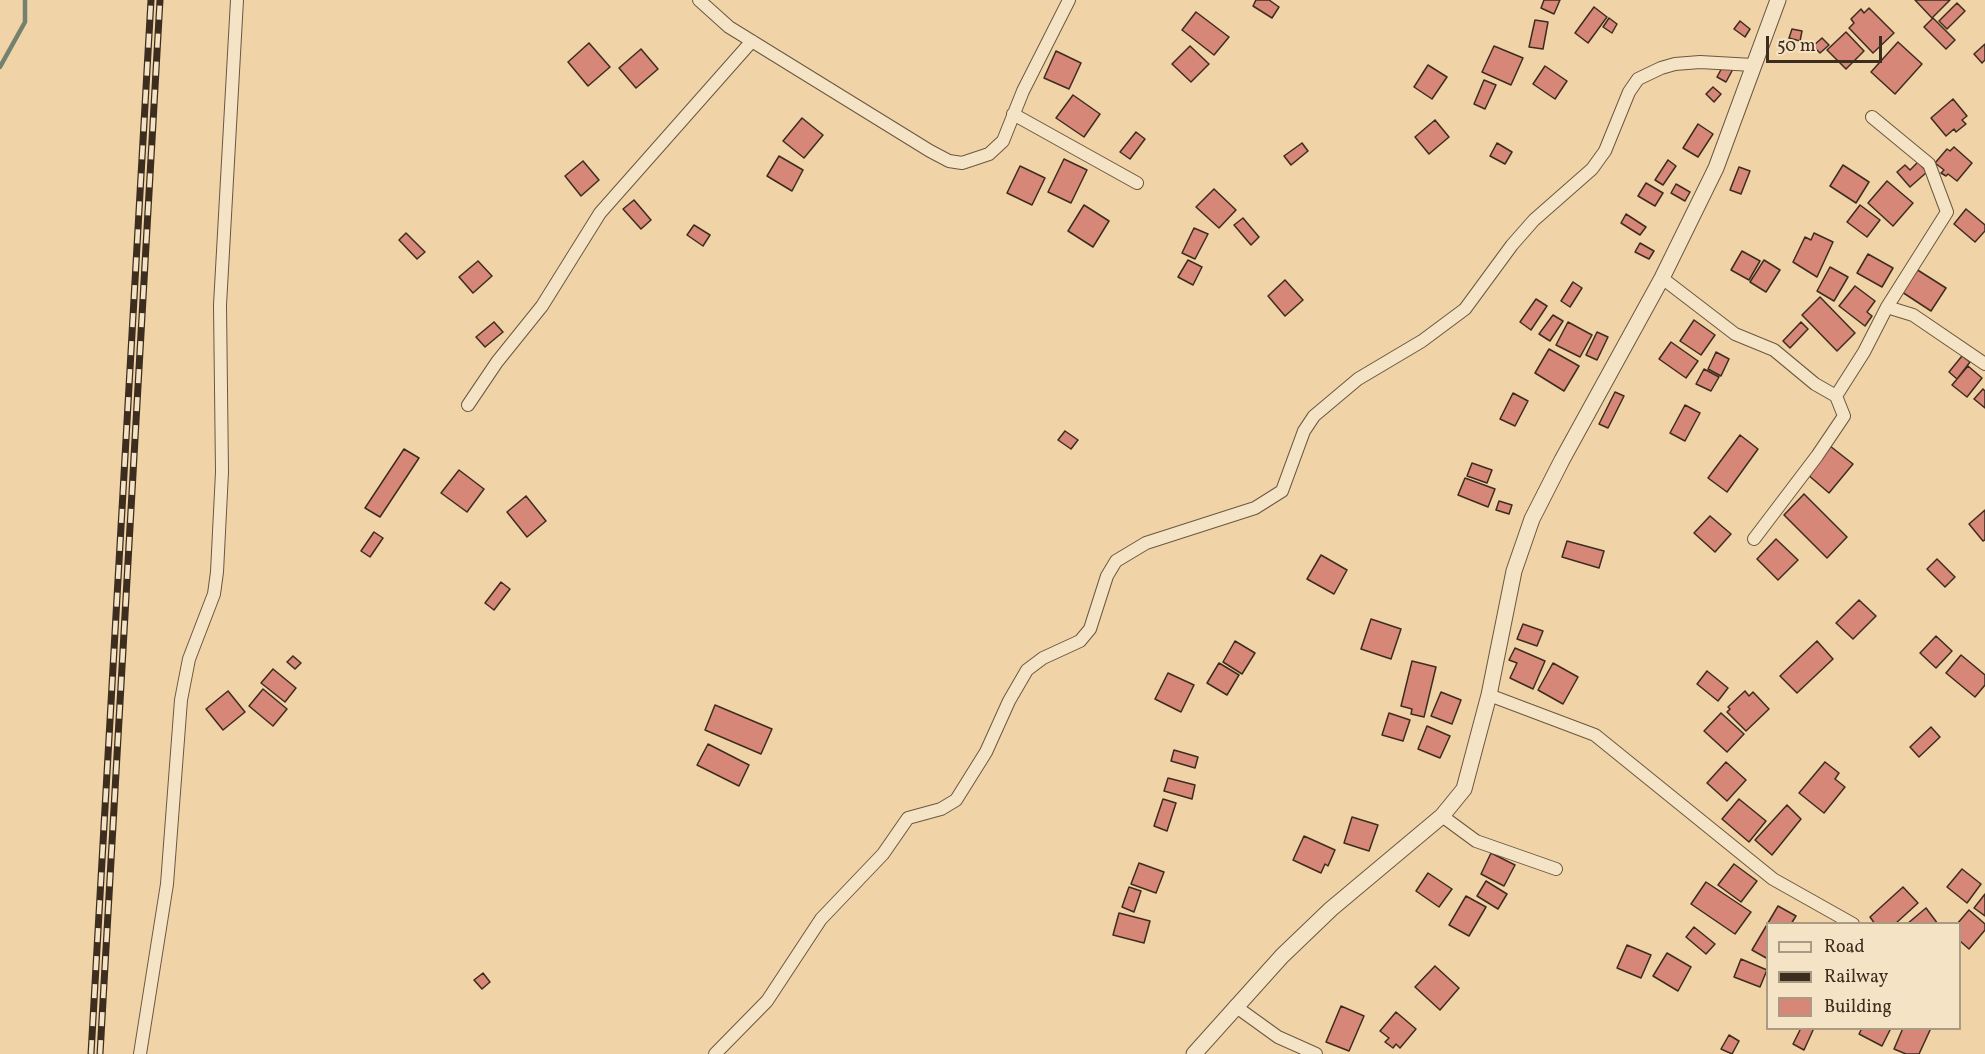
<!DOCTYPE html>
<style>
body{margin:0}
#map{position:relative;width:1985px;height:1054px;overflow:hidden;background:#f0d4a7;font-family:Vollkorn,serif}
canvas{display:block}
.legend{position:absolute;left:1766px;top:922px;width:195px;height:108px;box-sizing:border-box;background:#f5e3c6;border:2px solid #ab9a83;margin:0;padding:8px 10px;list-style:none;font-size:18px;color:#3d2d1f}
.legend li{display:flex;align-items:center;gap:12px;height:30px}
.legend b{width:30px;border:2px solid #ab9a83}
.scale{position:absolute;left:1766px;top:36px;width:116px;height:27px;box-sizing:border-box;border:3px solid #3d2d1f;border-top:0;padding-left:8px;font-size:18px;line-height:21px;white-space:nowrap;color:#3d2d1f;-webkit-text-stroke:4px #f5e3c6;paint-order:stroke}
</style>
<div id="map">
<canvas width="1985" height="1054"></canvas>
<ul class="legend">
<li><b style="height:8px;background:#f5e3c6"></b>Road</li>
<li><b style="height:8px;background:#3d2d1f"></b>Railway</li>
<li><b style="height:16px;background:#d78778"></b>Building</li>
</ul>
<div class="scale">50 m</div>
</div>
<script>
const c = document.querySelector('canvas').getContext('2d');
c.lineJoin = 'round';
const toPath = rows => new Path2D(rows.map(r => 'M' + r).join(''));
function trace(path, color, width, dash) { c.strokeStyle = color; c.lineWidth = width; c.lineCap = dash ? 'butt' : 'round'; c.setLineDash(dash || []); c.stroke(path); }
function fillPath(path, color) { c.fillStyle = color; c.fill(path, 'evenodd'); }
trace(toPath([
 [0,67,25,22,25,0]
]), '#75806f', 4.5);
const building = toPath([
 [1256,0,1269,0,1279,7,1272,18,1253,6,1256,0],
 [1544,0,1560,0,1554,14,1541,8,1544,0],
 [1915,0,1950,0,1932,18,1915,0],
 [1957,3,1965,11,1947,29,1939,21,1957,3],
 [1594,7,1607,17,1588,43,1575,33,1594,7],
 [1869,8,1894,33,1873,53,1849,28,1854,23,1851,19,1861,9,1864,13,1869,8],
 [1196,12,1229,37,1214,55,1182,30,1196,12],
 [1609,18,1617,24,1612,33,1603,27,1609,18],
 [1933,18,1955,40,1946,49,1924,27,1933,18],
 [1535,20,1548,22,1543,49,1529,47,1535,20],
 [1740,21,1750,29,1745,37,1734,29,1740,21],
 [1792,29,1802,31,1800,41,1789,38,1792,29],
 [1846,32,1864,51,1846,69,1827,50,1846,32],
 [1822,38,1829,45,1820,53,1813,46,1822,38],
 [1898,42,1922,64,1895,94,1871,72,1898,42],
 [589,43,610,67,588,86,568,62,589,43],
 [1985,44,1985,60,1982,63,1974,54,1985,44],
 [1190,46,1209,64,1191,82,1172,64,1190,46],
 [1494,46,1523,58,1511,85,1482,72,1494,46],
 [641,49,658,69,636,88,619,68,641,49],
 [1056,51,1081,63,1069,89,1044,78,1056,51],
 [1724,64,1733,69,1726,82,1717,77,1724,64],
 [1428,65,1447,77,1432,99,1414,87,1428,65],
 [1545,66,1567,81,1555,99,1533,84,1545,66],
 [1484,80,1496,85,1485,109,1474,104,1484,80],
 [1713,87,1721,94,1714,102,1706,94,1713,87],
 [1073,95,1100,114,1084,137,1056,118,1073,95],
 [1953,99,1967,116,1962,120,1966,124,1956,132,1954,129,1946,136,1931,118,1953,99],
 [802,118,823,135,804,158,783,141,802,118],
 [1435,120,1449,137,1429,154,1415,137,1435,120],
 [1698,124,1713,134,1698,157,1683,148,1698,124],
 [1136,132,1145,139,1130,159,1120,152,1136,132],
 [1302,143,1308,151,1291,165,1284,156,1302,143],
 [1497,143,1512,152,1505,164,1490,156,1497,143],
 [1954,147,1972,163,1957,181,1948,174,1946,176,1941,173,1944,170,1935,163,1947,149,1950,151,1954,147],
 [779,156,803,170,792,191,767,176,779,156],
 [1064,159,1087,170,1071,203,1048,192,1064,159],
 [1668,160,1676,166,1663,185,1655,180,1668,160],
 [583,161,599,180,581,196,565,176,583,161],
 [1918,162,1927,172,1910,187,1897,172,1905,165,1910,170,1918,162],
 [1843,165,1869,182,1856,203,1830,186,1843,165],
 [1020,166,1045,178,1032,205,1007,193,1020,166],
 [1739,167,1750,171,1741,194,1730,190,1739,167],
 [1887,181,1913,203,1893,226,1868,203,1887,181],
 [1646,183,1663,193,1655,206,1638,196,1646,183],
 [1676,184,1690,192,1685,201,1671,193,1676,184],
 [1214,189,1236,210,1219,228,1196,207,1214,189],
 [634,200,651,220,641,229,623,209,634,200],
 [1084,205,1109,221,1093,247,1068,231,1084,205],
 [1860,205,1880,220,1867,237,1847,222,1860,205],
 [1966,209,1985,225,1985,231,1975,242,1954,224,1966,209],
 [1626,214,1646,227,1640,235,1621,223,1626,214],
 [1243,218,1259,237,1251,245,1234,225,1243,218],
 [694,225,710,235,703,246,687,235,694,225],
 [1194,228,1208,234,1195,259,1182,253,1194,228],
 [406,233,425,252,417,259,399,240,406,233],
 [1814,233,1833,242,1817,277,1793,262,1805,237,1811,240,1814,233],
 [1640,243,1654,251,1649,259,1635,252,1640,243],
 [1742,251,1760,261,1749,280,1731,270,1742,251],
 [1868,254,1893,268,1882,287,1857,273,1868,254],
 [1188,260,1202,267,1193,285,1178,277,1188,260],
 [1764,260,1780,270,1766,292,1750,282,1764,260],
 [478,261,492,276,473,293,459,277,478,261],
 [1830,267,1848,277,1834,301,1817,291,1830,267],
 [1916,269,1946,288,1931,311,1902,292,1916,269],
 [1285,280,1303,300,1285,316,1268,296,1285,280],
 [1573,282,1582,288,1570,307,1561,301,1573,282],
 [1855,286,1875,301,1867,312,1872,316,1865,326,1839,306,1855,286],
 [1820,297,1855,333,1837,351,1802,315,1820,297],
 [1536,299,1547,306,1531,330,1520,322,1536,299],
 [1553,315,1563,321,1550,341,1539,334,1553,315],
 [1694,320,1715,335,1701,355,1680,341,1694,320],
 [494,322,503,332,485,347,476,337,494,322],
 [1568,322,1592,335,1580,357,1556,345,1568,322],
 [1801,322,1808,329,1790,348,1783,341,1801,322],
 [1597,332,1608,337,1597,360,1586,355,1597,332],
 [1671,342,1698,361,1686,378,1659,359,1671,342],
 [1549,349,1579,366,1564,391,1535,373,1549,349],
 [1716,352,1729,359,1721,376,1708,369,1716,352],
 [1962,356,1970,362,1957,379,1949,372,1962,356],
 [1968,366,1982,378,1967,397,1952,385,1968,366],
 [1704,369,1719,377,1711,391,1696,384,1704,369],
 [1983,389,1985,391,1985,408,1974,399,1983,389],
 [1615,392,1624,396,1608,428,1599,424,1615,392],
 [1513,393,1528,401,1515,426,1500,419,1513,393],
 [1685,405,1700,413,1685,441,1670,433,1685,405],
 [1065,431,1078,440,1071,449,1058,440,1065,431],
 [1740,435,1758,449,1727,492,1708,478,1740,435],
 [1830,446,1853,464,1829,493,1807,474,1830,446],
 [404,449,419,458,380,517,365,508,404,449],
 [1472,463,1492,470,1487,483,1467,476,1472,463],
 [459,470,484,489,467,512,441,493,459,470],
 [1465,478,1495,489,1488,507,1458,495,1465,478],
 [1804,494,1847,537,1827,558,1784,515,1804,494],
 [526,496,546,521,527,537,507,512,526,496],
 [1499,501,1512,505,1509,514,1496,510,1499,501],
 [1985,510,1985,540,1983,541,1969,524,1985,510],
 [1710,516,1731,534,1715,552,1694,533,1710,516],
 [374,532,383,538,370,557,361,551,374,532],
 [1776,539,1798,560,1778,580,1757,559,1776,539],
 [1567,541,1604,551,1599,568,1562,557,1567,541],
 [1321,555,1347,570,1334,594,1307,579,1321,555],
 [1937,559,1955,577,1945,587,1927,569,1937,559],
 [501,582,510,589,494,610,485,603,501,582],
 [1859,600,1876,616,1853,639,1836,623,1859,600],
 [1371,619,1401,629,1391,659,1361,649,1371,619],
 [1523,624,1543,631,1537,646,1517,639,1523,624],
 [1936,636,1952,651,1936,668,1920,653,1936,636],
 [1235,641,1255,653,1242,674,1223,662,1235,641],
 [1817,641,1833,659,1797,693,1780,676,1817,641],
 [1515,648,1545,661,1533,689,1510,678,1517,663,1509,660,1515,648],
 [1961,655,1985,675,1985,685,1975,697,1946,673,1961,655],
 [293,656,301,663,295,669,287,662,293,656],
 [1412,661,1436,667,1424,717,1411,714,1412,709,1401,706,1412,661],
 [1219,663,1239,675,1227,695,1207,683,1219,663],
 [1553,663,1578,677,1563,704,1538,690,1553,663],
 [273,669,296,688,285,702,261,683,273,669],
 [1707,671,1728,688,1718,701,1697,684,1707,671],
 [1168,673,1194,685,1181,712,1155,699,1168,673],
 [263,689,287,709,273,726,249,706,263,689],
 [228,691,245,712,223,730,206,709,228,691],
 [1745,691,1749,696,1753,692,1769,709,1746,731,1727,712,1730,709,1728,707,1745,691],
 [1441,692,1461,700,1452,724,1431,716,1441,692],
 [715,705,772,729,761,754,705,730,715,705],
 [1389,713,1410,720,1403,741,1382,735,1389,713],
 [1721,713,1744,734,1727,752,1704,731,1721,713],
 [1427,726,1450,736,1440,758,1418,749,1427,726],
 [1931,727,1940,737,1919,757,1910,747,1931,727],
 [708,744,749,765,739,786,697,765,708,744],
 [1174,750,1198,757,1195,768,1171,761,1174,750],
 [1726,762,1746,780,1727,801,1707,783,1726,762],
 [1825,762,1839,773,1835,779,1845,787,1824,813,1799,793,1825,762],
 [1168,778,1195,785,1192,799,1164,791,1168,778],
 [1163,799,1176,803,1167,831,1154,826,1163,799],
 [1739,799,1766,821,1749,842,1722,819,1739,799],
 [1787,805,1801,819,1772,855,1755,840,1787,805],
 [1352,817,1378,825,1369,851,1344,843,1352,817],
 [1304,836,1335,850,1328,866,1325,864,1321,873,1293,860,1304,836],
 [1491,853,1515,865,1504,886,1481,874,1491,853],
 [1139,863,1164,872,1156,893,1131,884,1139,863],
 [1734,864,1757,881,1741,902,1718,885,1734,864],
 [1962,869,1981,884,1967,903,1947,887,1962,869],
 [1428,873,1452,889,1439,907,1416,891,1428,873],
 [1486,881,1507,894,1498,909,1477,896,1486,881],
 [1706,882,1751,912,1735,934,1691,904,1706,882],
 [1129,887,1141,891,1134,912,1122,907,1129,887],
 [1903,887,1918,903,1895,924,1875,924,1870,917,1903,887],
 [1985,894,1985,916,1974,908,1985,894],
 [1466,896,1486,907,1469,936,1449,925,1466,896],
 [1778,906,1796,916,1791,924,1768,924,1768,959,1752,950,1778,906],
 [1926,908,1938,924,1907,924,1926,908],
 [1969,910,1985,924,1985,930,1969,949,1960,941,1960,924,1957,924,1969,910],
 [1119,913,1150,921,1144,943,1113,935,1119,913],
 [1694,927,1715,944,1706,954,1686,937,1694,927],
 [1627,945,1651,955,1641,978,1617,968,1627,945],
 [1667,953,1691,967,1678,991,1653,976,1667,953],
 [1741,959,1767,970,1760,987,1734,977,1741,959],
 [1435,966,1459,988,1440,1010,1415,987,1435,966],
 [483,973,490,982,482,989,474,980,483,973],
 [1341,1006,1364,1016,1349,1051,1326,1042,1341,1006],
 [1396,1012,1416,1029,1400,1048,1396,1044,1393,1048,1385,1042,1389,1038,1380,1031,1396,1012],
 [1801,1028,1814,1028,1804,1050,1793,1044,1801,1028],
 [1862,1028,1891,1028,1882,1046,1859,1034,1862,1028],
 [1903,1028,1931,1028,1919,1054,1906,1054,1894,1049,1903,1028],
 [1729,1035,1739,1041,1732,1054,1721,1049,1729,1035]
]);
fillPath(building, '#d78778');
trace(building, '#3d2d1f', 1.5);
const minor = toPath([
 [699,0,729,27,930,151,949,161,962,163,989,154,1003,141,1023,91,1069,0],
 [1013,114,1137,183],
 [1872,117,1929,164,1947,212,1887,307],
 [1662,278,1735,334,1774,350,1815,384,1836,396,1864,352,1887,307,1913,315,1985,364],
 [468,405,497,362,542,306,600,213,752,41],
 [1754,539,1817,456,1844,416,1836,396],
 [1489,695,1595,735,1773,879,1853,924],
 [1442,816,1476,841,1556,869],
 [1235,1006,1278,1037,1316,1054],
 [140,1054,167,884,181,700,189,659,214,594,217,572,222,472,220,305,237,0],
 [715,1054,767,1001,821,919,883,854,908,818,941,809,956,800,986,752,1009,701,1027,670,1043,658,1080,641,1090,629,1107,576,1116,561,1146,543,1255,508,1282,491,1304,431,1314,416,1358,379,1422,341,1465,309,1512,245,1534,220,1592,169,1605,151,1629,92,1638,79,1661,68,1675,64,1700,62,1753,65]
]);
const tertiary = toPath([
 [1194,1054,1282,956,1331,909,1442,816,1464,789,1489,695,1514,571,1532,519,1562,460,1662,278,1716,168,1778,0]
]);
trace(minor, '#6a5741', 14);
trace(tertiary, '#6a5741', 17);
trace(minor, '#f5e3c6', 12);
trace(tertiary, '#f5e3c6', 15);
const rail = toPath([
 [91,1054,151,0],
 [100,1054,160,0]
]);
trace(rail, '#3d2d1f', 7);
trace(rail, '#f5e3c6', 4.5, [14]);
</script>
